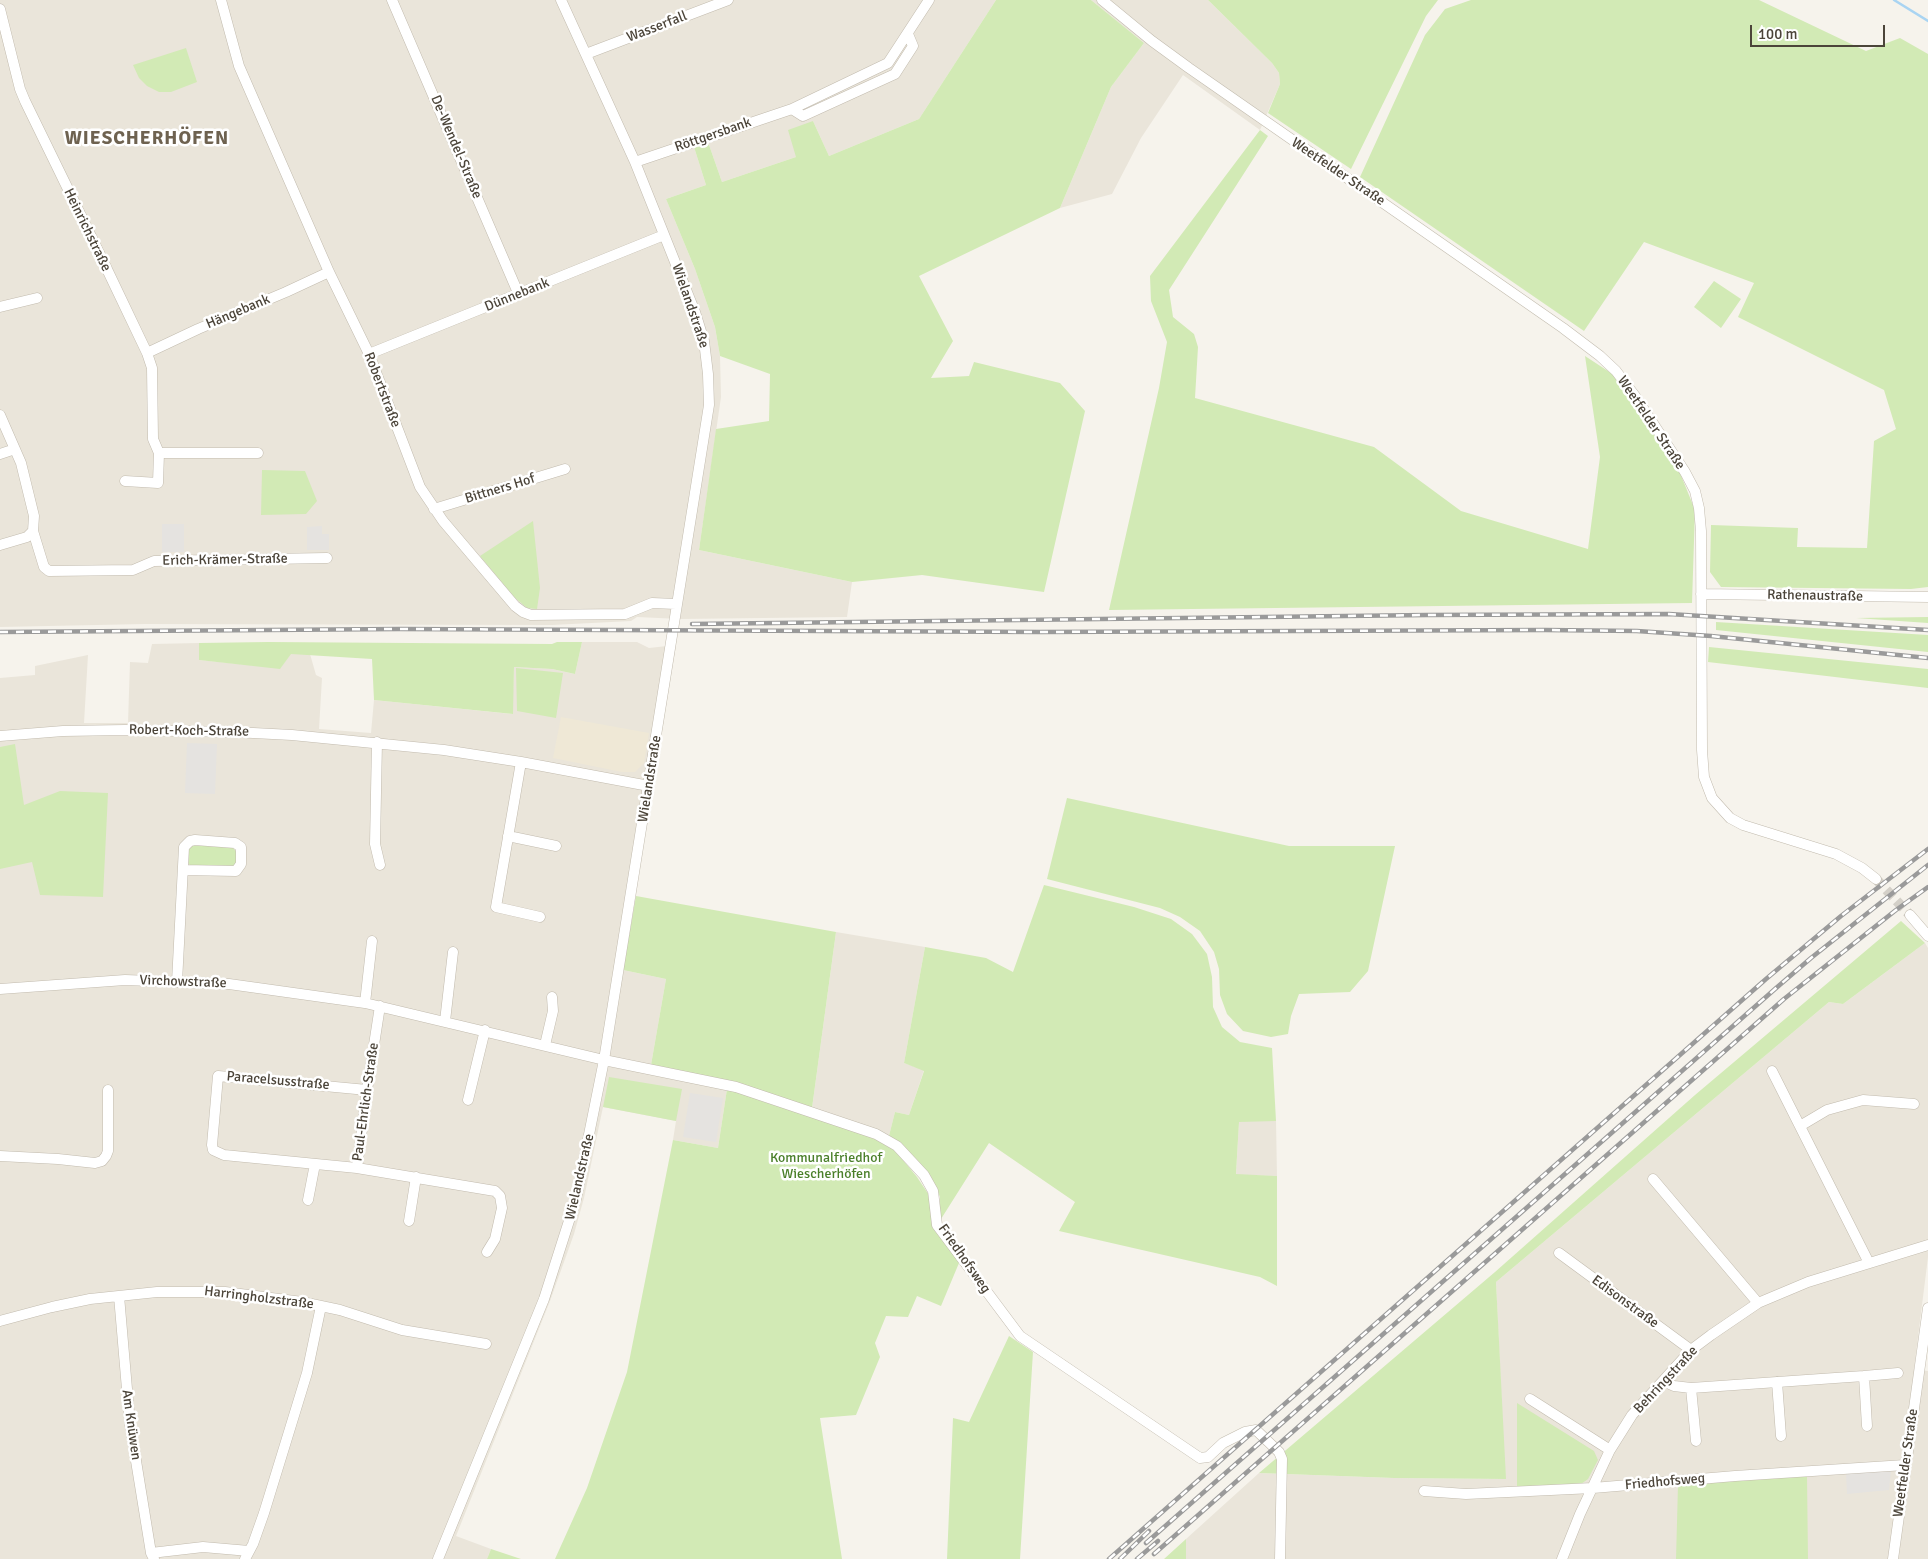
<!DOCTYPE html>
<meta charset="utf-8">
<style>
body{margin:0}
#map{position:relative;width:1928px;height:1559px;overflow:hidden;background:#f6f3ec;font-family:Signika,sans-serif}
canvas{display:block}
.scale{position:absolute;left:1750px;top:25px;width:135px;height:22px;box-sizing:border-box;border:2px solid #4b4439;border-top:0;padding-left:6px;font-size:15px;line-height:18px;white-space:nowrap;color:#4b4439;-webkit-text-stroke:4px #fff;paint-order:stroke}
</style>
<div id="map">
<canvas width="1928" height="1559"></canvas>
<div class="scale">100 m</div>
</div>
<script>
const c = document.querySelector('canvas').getContext('2d');
c.lineJoin = 'round';
function fillPath(path, color) { c.fillStyle = color; c.fill(path, 'evenodd'); }
const toPath = rows => new Path2D(rows.map(r => 'M' + r).join(''));
function trace(path, color, width, dash) { c.strokeStyle = color; c.lineWidth = width; c.lineCap = dash ? 'butt' : 'round'; c.setLineDash(dash || []); c.stroke(path); }
function write(font, color, halo, rows, align = 'center') {
  c.font = font + ' Signika,sans-serif'; c.lineWidth = 5; c.setLineDash([]); c.textBaseline = 'middle'; c.strokeStyle = halo; c.fillStyle = color; for (const [text, x, y, turn = 0] of rows) {
    c.save(); c.translate(x, y); c.rotate((+turn || 0) * Math.PI / 180); c.textAlign = isNaN(turn) ? turn : align; if (halo) c.strokeText(text, 0, 0); c.fillText(text, 0, 0); c.restore();
  }
}
fillPath(toPath([
 [0,0,996,0,919,119,829,156,813,121,796,157,722,182,708,142,694,147,706,185,666,199,695,269,715,327,720,356,721,397,699,550,852,582,847,617,680,619,637,617,631,621,552,625,145,624,0,627],
 [1091,0,1208,0,1272,63,1279,73,1280,84,1260,130,1183,75,1141,138,1112,194,1060,208,1111,87,1144,43],
 [582,642,637,642,649,648,676,645,623,970,666,979,651,1065,726,1080,727,1089,718,1148,673,1140,676,1121,603,1107,584,1198,574,1234,550,1301,456,1536,491,1549,487,1559,0,1559,0,678,35,675,35,666,88,655,84,723,128,723,130,662,148,663,152,644,199,643,199,660,280,668,290,654,310,654,316,675,322,678,319,729,371,733,374,700,512,714,514,667,552,669,575,674],
 [836,932,925,947,904,1063,924,1070,909,1115,895,1112,889,1136,812,1108],
 [1925,943,1928,948,1928,1257,1914,1369,1928,1371,1928,1559,1186,1559,1186,1539,1259,1473,1394,1478,1505,1479,1496,1282,1829,1002,1843,1004],
 [1239,1121,1276,1121,1277,1176,1236,1175]
]), '#eae5da');
fillPath(toPath([
 [561,717,649,733,644,763,635,772,622,772,553,758]
]), '#efe8d6');
fillPath(toPath([
 [996,0,1091,0,1144,43,1111,87,1060,208,919,276,953,341,931,378,969,376,974,362,1060,383,1085,411,1044,592,922,575,852,582,699,550,716,429,769,421,770,374,720,356,715,327,695,269,666,199,706,185,694,147,708,142,722,182,796,157,788,130,813,121,829,156,919,119],
 [1208,0,1438,0,1426,16,1351,169,1268,113,1280,84,1279,73,1272,63],
 [1471,0,1759,0,1866,51,1900,38,1928,54,1928,587,1911,589,1721,587,1710,572,1711,525,1798,528,1797,547,1867,548,1874,441,1896,429,1884,390,1738,317,1754,283,1644,242,1584,331,1360,177,1425,35,1445,9],
 [186,48,197,82,171,92,159,92,147,86,139,78,133,65],
 [1260,130,1268,136,1169,290,1173,317,1194,334,1198,347,1195,398,1374,447,1461,511,1588,549,1600,457,1585,356,1614,375,1680,473,1695,510,1692,603,1109,610,1159,388,1167,342,1151,301,1150,276],
 [1714,281,1741,299,1721,328,1694,307],
 [262,470,305,471,317,501,306,514,261,515],
 [533,521,540,588,537,609,527,608,514,597,480,556],
 [1928,617,1928,623,1856,618],
 [1716,622,1928,635,1928,652,1716,630],
 [268,642,552,644,557,642,582,642,575,674,552,669,514,667,513,714,374,700,372,659,291,654,280,669,199,660,199,643],
 [1709,647,1928,669,1928,688,1708,662],
 [516,668,563,673,556,718,517,711],
 [15,744,24,805,60,791,108,793,103,897,40,895,32,862,0,869,0,747],
 [1067,798,1289,846,1395,846,1368,971,1350,992,1299,994,1291,1016,1288,1034,1271,1037,1243,1031,1227,1014,1220,995,1219,969,1214,952,1200,931,1180,917,1160,908,1047,879],
 [193,845,233,848,238,854,235,866,194,867,190,865,187,862,188,851,190,847],
 [1044,885,1134,907,1171,919,1192,934,1207,954,1212,977,1213,1007,1222,1027,1240,1042,1272,1048,1276,1121,1239,1122,1236,1174,1277,1176,1277,1286,1260,1277,1059,1231,1075,1202,989,1143,941,1219,939,1211,940,1197,932,1180,889,1136,895,1112,909,1115,924,1071,904,1063,925,947,986,958,1013,972],
 [636,896,836,932,812,1108,738,1083,651,1065,666,979,623,970],
 [1901,921,1925,943,1843,1004,1829,1002,1496,1282,1506,1479,1394,1478,1259,1473,1495,1272,1695,1095],
 [609,1077,682,1089,676,1121,603,1107],
 [727,1089,889,1143,917,1177,931,1198,932,1222,959,1263,941,1306,917,1296,908,1317,886,1316,875,1343,880,1357,856,1415,820,1418,842,1559,555,1559,587,1488,627,1372,673,1140,718,1148],
 [1009,1336,1033,1352,1020,1559,947,1559,953,1418,969,1422],
 [1517,1403,1594,1451,1598,1460,1588,1479,1581,1484,1517,1488],
 [1807,1476,1808,1559,1676,1559,1678,1485],
 [1186,1539,1186,1559,1164,1559],
 [491,1549,521,1559,487,1559]
]), '#d2eab5');
fillPath(toPath([
 [162,524,184,524,184,552,162,552],
 [322,526,322,534,329,534,329,550,307,550,307,527],
 [187,743,217,744,215,794,185,793],
 [690,1093,723,1098,716,1142,683,1137],
 [1891,1470,1889,1490,1847,1494,1846,1474]
]), '#e5e3e0');
trace(toPath([
 [1894,0,1928,21]
]), '#a9d4f2', 2.5);
trace(toPath([
 [1876,879,1910,915]
]), '#d4d0c8', 10, [10, 5]);
const minor = toPath([
 [221,0,239,66,329,272,369,354,420,487,443,521,515,606,523,612,531,615,625,614,652,603,676,604],
 [392,0,519,295],
 [1102,0,1152,41,1189,68,1563,328,1600,356,1616,371,1635,396,1685,472,1695,491,1699,508,1701,531,1702,750,1704,777,1712,798,1730,818,1743,825,1836,854,1862,868,1876,879],
 [0,9,20,89,25,101,105,265,147,353,152,368,153,439,159,453,158,483,125,481],
 [586,54,728,0],
 [792,109,803,116,895,74,913,46,908,34],
 [635,162,792,109,888,63,929,0],
 [0,307,37,298],
 [147,353,198,329,286,292,329,272],
 [369,354,664,235],
 [0,415,21,463,34,516,33,531,27,537,0,545],
 [159,453,258,453],
 [0,454,15,449],
 [434,509,565,469],
 [33,531,44,567,49,571,133,570,154,561,327,558],
 [1701,594,1928,597],
 [0,736,63,731,125,730,234,732,292,735,444,750,521,762,649,786],
 [377,742,375,844,380,865],
 [521,762,496,907,540,917],
 [508,836,556,846],
 [1910,915,1928,936],
 [177,982,184,847,190,841,195,840,235,843,241,847,241,864,236,871,183,870],
 [0,989,125,980,229,984,365,1003,604,1060,736,1087,876,1134,897,1146,924,1175,933,1191,937,1225,1020,1336,1200,1458,1208,1457,1223,1443,1245,1432,1256,1430,1279,1452,1282,1459,1280,1559],
 [365,1003,372,941],
 [380,1006,367,1090,357,1168,495,1191,500,1196,502,1208,495,1239,487,1252],
 [445,1021,453,952],
 [545,1045,553,1011,552,997],
 [1772,1071,1869,1263],
 [468,1100,485,1030],
 [1800,1126,1827,1110,1863,1100,1914,1104],
 [0,1156,58,1159,95,1163,102,1161,106,1156,108,1151,108,1090],
 [357,1168,224,1155,213,1150,212,1145,218,1076,367,1090],
 [1653,1179,1758,1303],
 [308,1200,315,1164],
 [409,1221,416,1177],
 [1559,1253,1691,1350],
 [119,1296,130,1424,151,1553,154,1559],
 [0,1321,52,1307,90,1299,157,1292,225,1292,302,1302,340,1310,402,1330,486,1344],
 [1864,1376,1898,1373],
 [1663,1381,1674,1386,1691,1388,1864,1376,1867,1426],
 [1777,1382,1781,1436],
 [1691,1388,1696,1441],
 [1530,1399,1610,1450],
 [1424,1491,1466,1494,1593,1488,1735,1476,1905,1465],
 [151,1553,203,1547,249,1551],
 [245,1559,253,1544,264,1513,296,1409,307,1373,321,1306],
 [438,1559,544,1299,576,1199,604,1060,709,405,708,374,704,341,695,312,635,162,561,0],
 [1562,1559,1580,1514,1610,1450,1632,1415,1691,1350,1711,1335,1758,1303,1808,1282,1928,1245],
 [1893,1559,1928,1308]
]);
trace(minor, '#c2bbae', 11);
trace(minor, '#fff', 10);
const rail = toPath([
 [692,624,1427,615,1669,614,1928,630],
 [0,632,400,629,1040,632,1545,630,1637,631,1711,636,1928,658],
 [1146,1543,1775,989,1811,958,1928,865],
 [1154,1554,1784,999,1896,910,1928,887],
 [1109,1559,1766,979,1841,916,1928,849],
 [1120,1559,1149,1531],
 [1137,1559,1158,1541]
]);
trace(rail, '#9a9a9a', 4.5);
trace(rail, '#fff', 2.5, [8]);
write('14px', '#4b4439', '#fff', [
 ["Wasserfall",657,27,-21],
 ["Röttgersbank",713,135,-19],
 ["De-Wendel-Straße",456,147,67],
 ["Weetfelder Straße",1338,172,34],
 ["Heinrichstraße",87,230,64],
 ["Dünnebank",517,295,-22],
 ["Wielandstraße",690,306,71],
 ["Hängebank",238,312,-23],
 ["Robertstraße",382,390,69],
 ["Weetfelder Straße",1651,423,56],
 ["Bittners Hof",500,489,-17],
 ["Erich-Krämer-Straße",225,560,-1],
 ["Rathenaustraße",1815,596,1],
 ["Robert-Koch-Straße",189,731,1],
 ["Wielandstraße",650,779,-81],
 ["Virchowstraße",183,982,2],
 ["Paracelsusstraße",278,1081,5],
 ["Paul-Ehrlich-Straße",366,1102,-82],
 ["Wielandstraße",580,1177,-77],
 ["Friedhofsweg",964,1259,55],
 ["Harringholzstraße",259,1298,7],
 ["Edisonstraße",1625,1302,36],
 ["Behringstraße",1666,1380,-47],
 ["Am Knüwen",131,1425,82],
 ["Weetfelder Straße",1906,1463,-82],
 ["Friedhofsweg",1665,1482,-5]
]);
write('14px', '#4a7f2a', '#fff', [
 ["Kommunalfriedhof",826,1158],
 ["Wiescherhöfen",826,1174]
]);
c.letterSpacing = '1px';
write('bold 19px', '#6e6250', '#fff', [
 ["WIESCHERHÖFEN",147,139]
]);
c.letterSpacing = '0px';
</script>
